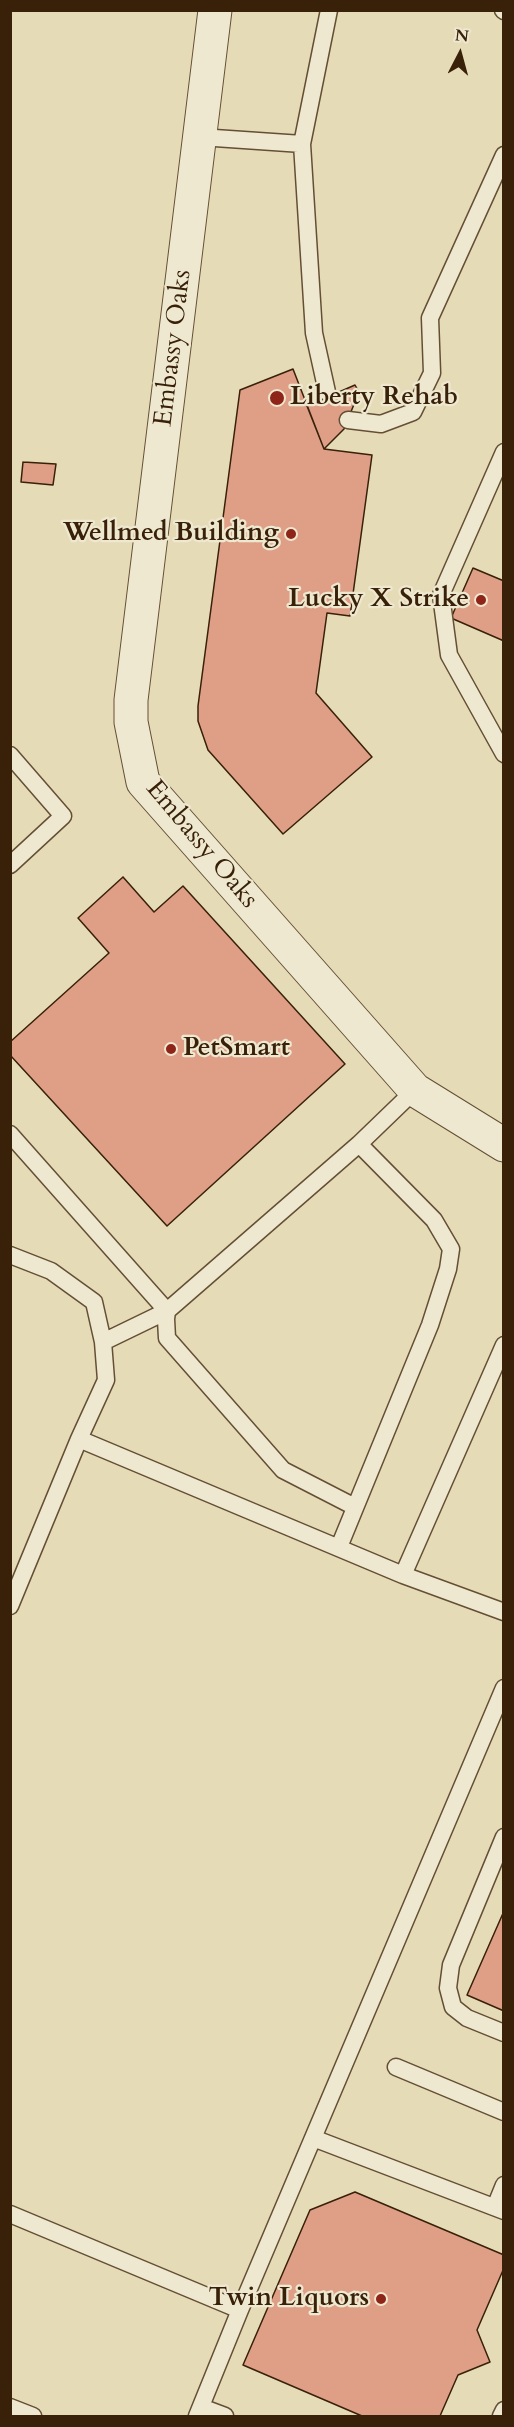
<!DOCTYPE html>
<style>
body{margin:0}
#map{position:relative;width:514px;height:2427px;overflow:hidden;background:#e6dbb7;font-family:Cardo,serif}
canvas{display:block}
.frame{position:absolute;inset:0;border:12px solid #382009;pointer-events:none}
.north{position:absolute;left:430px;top:24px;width:60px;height:60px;-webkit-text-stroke:4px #efe8d0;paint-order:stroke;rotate:6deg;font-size:16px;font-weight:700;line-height:24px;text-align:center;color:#382009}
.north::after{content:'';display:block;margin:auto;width:21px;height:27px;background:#382009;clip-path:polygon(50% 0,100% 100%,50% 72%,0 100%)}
</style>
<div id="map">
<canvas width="514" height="2427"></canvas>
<div class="frame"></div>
<div class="north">N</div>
</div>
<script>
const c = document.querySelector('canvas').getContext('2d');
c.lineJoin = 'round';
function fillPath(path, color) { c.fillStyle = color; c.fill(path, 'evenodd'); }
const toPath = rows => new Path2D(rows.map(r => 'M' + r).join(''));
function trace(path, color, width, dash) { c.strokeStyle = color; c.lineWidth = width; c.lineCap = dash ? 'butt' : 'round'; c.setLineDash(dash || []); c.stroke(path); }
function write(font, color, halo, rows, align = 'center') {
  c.font = font + ' Cardo,serif'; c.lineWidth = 4.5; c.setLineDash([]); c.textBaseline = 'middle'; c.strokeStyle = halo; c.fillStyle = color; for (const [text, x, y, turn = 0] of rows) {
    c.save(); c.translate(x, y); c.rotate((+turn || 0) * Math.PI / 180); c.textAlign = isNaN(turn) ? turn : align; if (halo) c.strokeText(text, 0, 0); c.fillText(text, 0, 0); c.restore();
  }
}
const building = toPath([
 [293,369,324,449,372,455,350,616,327,613,316,693,372,757,283,834,208,750,198,721,198,706,240,390,293,369],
 [355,385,359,392,344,429,324,449,307,406,355,385],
 [23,462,56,464,53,485,21,482,23,462],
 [473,568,504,581,504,641,451,618,473,568],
 [123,877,154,912,183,886,345,1064,167,1226,10,1055,10,1042,109,953,78,918,123,877],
 [504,1911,504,2011,467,1995,504,1911],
 [355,2192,504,2255,504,2268,477,2330,490,2362,458,2375,440,2416,362,2416,243,2365,310,2210,355,2192]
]);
fillPath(building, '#df9e86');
trace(building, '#382009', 1.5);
const lane = toPath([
 [503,10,504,11],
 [200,137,302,144,329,10],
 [302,144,314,333,327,392],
 [348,420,381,424,413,412,432,373,430,318,504,155],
 [504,452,441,595,449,655,504,754],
 [10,755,63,816,10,865],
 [10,1134,167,1311,103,1342,106,1380,79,1439,10,1606],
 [359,1144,415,1090],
 [10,1255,51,1271,94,1302,103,1342],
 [79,1439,403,1575,504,1612],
 [339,1547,430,1325,448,1269,451,1249,434,1220,359,1144,167,1311,166,1319,167,1338,283,1470,355,1507],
 [403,1575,504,1345],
 [504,1837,451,1965,448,1988,453,2007,467,2018,504,2033],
 [396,2067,504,2112],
 [313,2138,504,2211],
 [495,2207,504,2185],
 [10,2214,240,2310],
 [10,2407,33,2416],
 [201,2407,225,2416],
 [197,2416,240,2310,504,1688],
 [501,2416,504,2410]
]);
const street = toPath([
 [215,10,131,700,131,722,143,782,415,1090,504,1145]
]);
trace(lane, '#644f34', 19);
trace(street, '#644f34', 35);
trace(lane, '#efe8d0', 16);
trace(street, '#efe8d0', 33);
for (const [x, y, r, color] of [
 [277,398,8,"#8f2418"],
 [291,534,6,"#8f2418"],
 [481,600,6,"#8f2418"],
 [171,1049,6,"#8f2418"],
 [381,2299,6,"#8f2418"]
]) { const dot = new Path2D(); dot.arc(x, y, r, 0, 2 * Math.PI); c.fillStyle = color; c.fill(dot); trace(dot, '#efe8d0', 2); }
write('26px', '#382009', '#efe8d0', [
 ["Embassy Oaks",174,348,-83],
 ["Embassy Oaks",201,845,50]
]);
write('bold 26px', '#382009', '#efe8d0', [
 ["Liberty Rehab",290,398,"left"],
 ["Wellmed Building",279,534],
 ["Lucky X Strike",469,600],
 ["PetSmart",183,1049,"left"],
 ["Twin Liquors",369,2299]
], 'right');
</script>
